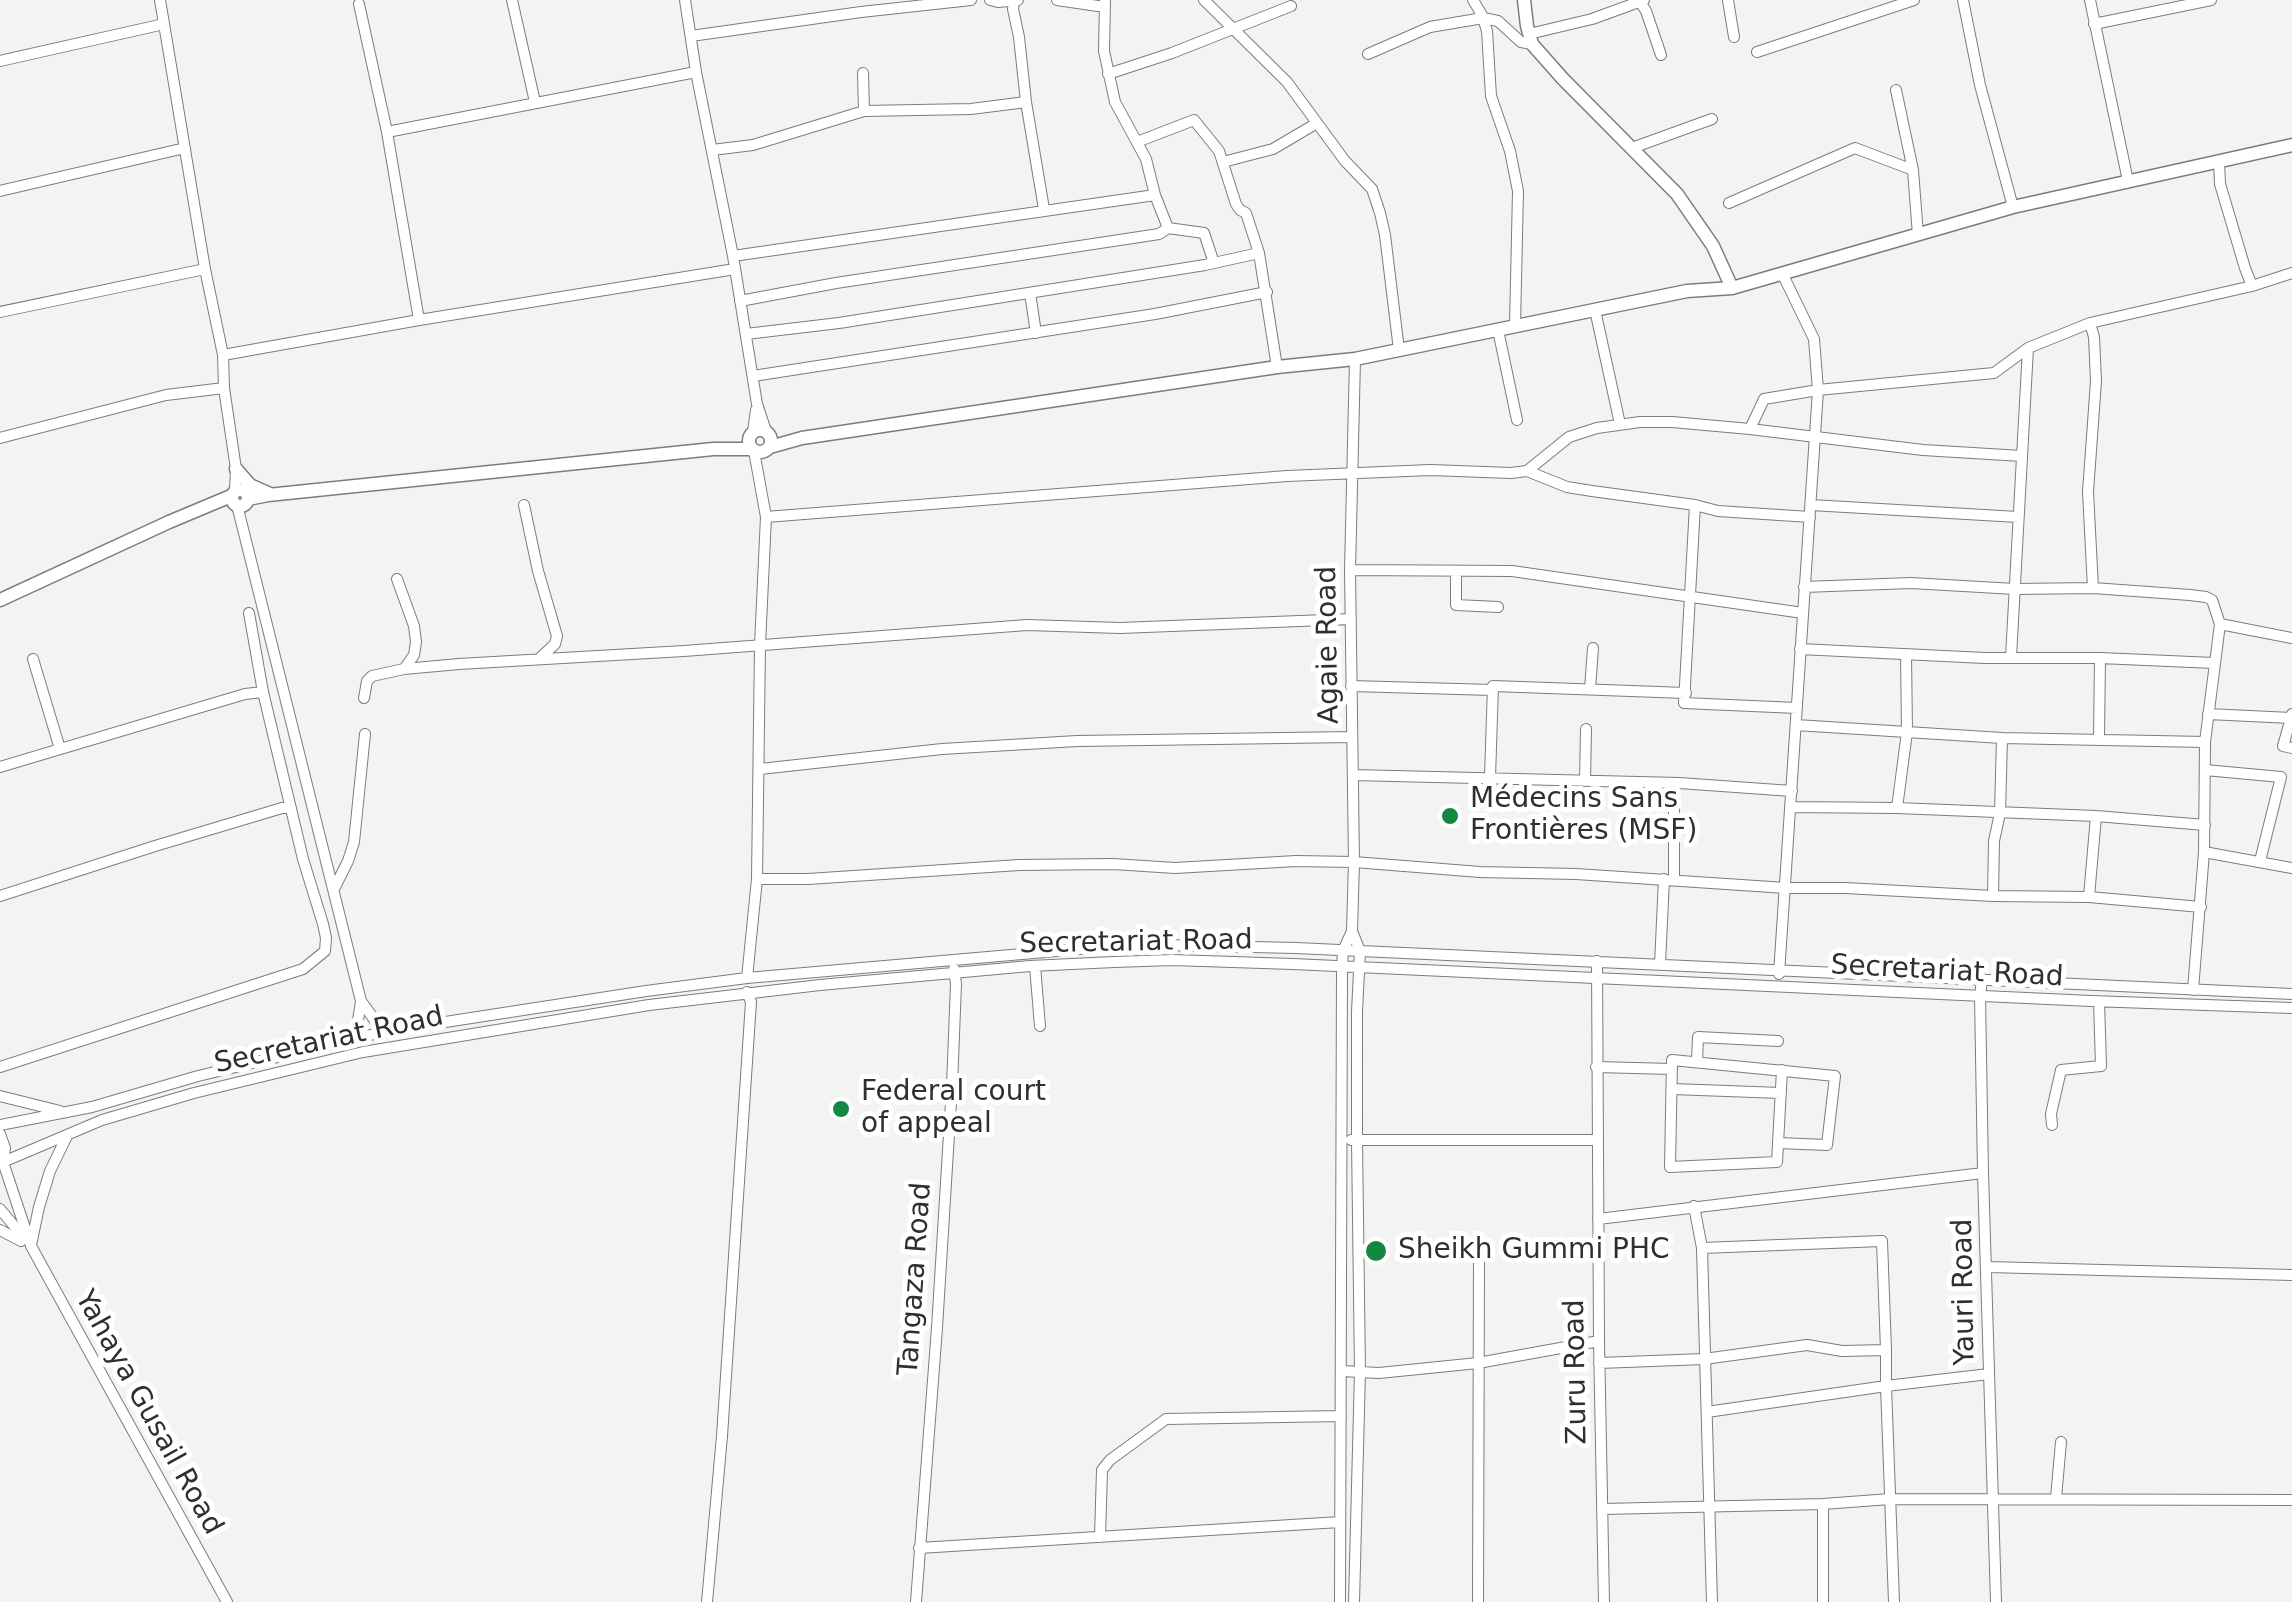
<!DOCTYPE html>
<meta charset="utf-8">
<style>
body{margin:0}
canvas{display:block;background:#f1f4f1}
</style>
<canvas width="2292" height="1602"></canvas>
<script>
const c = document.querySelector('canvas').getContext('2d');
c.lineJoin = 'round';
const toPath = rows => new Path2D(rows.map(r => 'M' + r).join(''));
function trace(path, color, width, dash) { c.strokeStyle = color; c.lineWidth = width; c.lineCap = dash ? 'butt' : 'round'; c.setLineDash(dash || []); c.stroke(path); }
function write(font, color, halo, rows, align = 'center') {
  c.font = font + ' "DejaVu Sans",sans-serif'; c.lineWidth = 10; c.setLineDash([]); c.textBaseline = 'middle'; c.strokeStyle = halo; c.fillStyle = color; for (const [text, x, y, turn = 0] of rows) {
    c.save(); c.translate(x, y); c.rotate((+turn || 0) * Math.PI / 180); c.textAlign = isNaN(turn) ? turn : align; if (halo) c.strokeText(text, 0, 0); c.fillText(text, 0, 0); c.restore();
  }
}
const minor = toPath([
 [160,0,205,269,223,355,224,388,236,469,235,491],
 [512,0,535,102],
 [685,0,696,72,733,256,757,404,766,431],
 [990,0,998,2,1018,0],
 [1057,0,1105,7],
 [1105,0,1104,51,1115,102,1146,159,1155,195,1168,228,1204,233,1214,263],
 [1204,0,1287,82,1345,161,1372,189,1380,213,1385,235,1399,350],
 [1473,0,1482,15,1487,31,1491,96,1510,151,1518,191,1515,326],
 [1639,0,1646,11,1661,55],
 [1728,0,1734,37],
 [1963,0,1980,85,2013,207],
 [2090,0,2128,181],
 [1014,1,1013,9,1019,37,1026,102,1044,209],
 [359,4,387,132,419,320],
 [2094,24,2211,0],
 [1529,34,1592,19,1644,0],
 [691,36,861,12,971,0],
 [1757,52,1914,0],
 [1368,54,1430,27,1483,18,1498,21,1521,42,1532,44],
 [0,61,164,24],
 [863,73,864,111],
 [1108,74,1172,53,1291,6],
 [1896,90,1913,170],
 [387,132,696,72],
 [1137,142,1194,120,1219,151,1236,204,1240,210,1246,213,1259,253,1277,367],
 [1632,148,1712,119],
 [712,150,753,145,864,111,971,109,1026,102],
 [2219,161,2220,184,2245,268,2252,286],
 [1223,162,1273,149,1317,123],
 [0,191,185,148],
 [1729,203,1855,148,1913,170,1918,235],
 [733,256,1155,195],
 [1030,293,1036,333],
 [740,301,836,283,1159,234,1168,228],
 [1595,310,1620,424],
 [0,312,205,269],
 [2090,323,2094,337,2096,381,2088,492,2093,588],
 [1498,330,1517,420],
 [746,334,839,323,1205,265,1259,253],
 [223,355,419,320,735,269],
 [753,376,1155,314,1267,292],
 [1750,429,1764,399,1818,390,1994,373,2028,348,2090,323,2252,286,2292,273],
 [753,432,756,410],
 [0,438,166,395,224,388],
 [1527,471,1569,437,1597,428,1640,422,1672,422,1750,429,1923,450,2022,456],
 [237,505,361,1001,376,1022,387,1031],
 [524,505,538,571,557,636,555,644,540,658],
 [1695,505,1684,703,1797,708],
 [1811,505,2018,517],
 [766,517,1287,476,1430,470,1511,473,1527,471,1567,487,1592,491,1695,505,1718,511,1810,517],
 [1350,570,1512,571,1803,613],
 [1456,571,1456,605,1498,607],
 [397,579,414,626,416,642,414,655,404,669],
 [1804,587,1911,583,2015,589,2093,588,2190,595,2206,597,2212,600,2220,624,2205,742,2204,852,2193,990],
 [2220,624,2292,638],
 [1800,649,1985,658,2100,658,2214,663],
 [2011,657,2028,348],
 [33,659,60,749],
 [1351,686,1493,690],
 [1590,689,1593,648],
 [364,698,367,681,372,676,404,669,459,664,684,651,1027,625,1120,628,1351,619],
 [2208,714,2291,718,2292,714],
 [2291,718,2283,746,2292,748],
 [1796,725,2002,738,2205,742],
 [2099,738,2100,658],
 [0,767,245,694,263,692],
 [760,769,942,749,1077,741,1352,737],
 [2205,770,2281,777,2260,861],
 [1353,775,1679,783,1792,791],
 [1490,777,1493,686,1686,693],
 [1585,781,1586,729],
 [1674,783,1674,880],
 [1791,807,1897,808,2096,816,2205,825],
 [1897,808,1907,732,1906,654],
 [2204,852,2292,868],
 [757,879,808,879,1019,865,1113,864,1175,868,1296,861,1354,862,1480,872,1576,874,1786,888,1845,888,1993,896,2089,897,2201,907],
 [335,887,348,861,354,842,365,734],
 [0,896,155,846,282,808,291,808],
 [1993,896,1994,841,2000,813,2002,738],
 [2089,897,2096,816],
 [1597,961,1599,1341,1604,1602],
 [1660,964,1664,879],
 [1035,966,1040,1026],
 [1779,974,1818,390,1814,339,1782,273],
 [747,978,757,879,760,645,766,517,754,451],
 [1982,980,1980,996,1983,1173,1996,1602],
 [352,1039,357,1026,361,1002],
 [1697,1062,1698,1037,1778,1041],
 [0,1067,303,969,325,951,326,938,323,924,303,859,263,692,249,613],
 [1596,1067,1672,1069],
 [1672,1089,1781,1093],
 [0,1096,60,1111],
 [0,1125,92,1107,198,1076,387,1031,646,991,747,978,1091,948,1164,945,1296,948,2292,994],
 [2052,1125,2051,1114,2061,1070,2101,1066,2099,1001],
 [0,1134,5,1148,3,1162,1,1164],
 [1351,1140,1597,1140],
 [1778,1143,1827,1145,1835,1076,1672,1060,1670,1167,1777,1162,1782,1070],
 [1694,1206,1702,1248,1712,1602],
 [0,1209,25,1239],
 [1598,1219,1983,1173],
 [0,1230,21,1241],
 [31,1245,39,1207,50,1171,67,1136],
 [1702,1248,1882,1241,1886,1350,1886,1386,1707,1412],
 [1988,1267,2292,1275],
 [1599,1363,1704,1359,1807,1345,1842,1351,1886,1350],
 [1342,1371,1379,1373,1478,1363,1599,1341],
 [2056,1498,2061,1442],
 [1602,1509,1823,1504,1890,1499,2292,1500],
 [1100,1537,1102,1470,1110,1460,1166,1419,1341,1416],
 [919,1548,1340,1522],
 [227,1602,31,1246,3,1162,102,1120,194,1093,363,1052,649,1005,820,985,1030,966,1114,962,1172,960,1293,964,2091,1001,2292,1008],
 [707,1602,722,1436,751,1002,747,992],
 [916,1602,937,1328,952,1086,956,984,954,969],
 [1340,1602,1342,967,1343,951,1352,931],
 [1354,1602,1360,1372,1357,1140,1357,1012,1360,951,1352,931,1354,862,1350,570,1355,359],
 [1478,1602,1479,1256],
 [1823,1602,1823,1504],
 [1894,1602,1886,1386,1989,1374]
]);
const tertiary = toPath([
 [1524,0,1527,26,1532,44,1563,79,1677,194,1713,246,1732,288],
 '749 441a11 11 0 1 1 22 0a11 11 0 1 1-22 0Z',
 [770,447,802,438,1277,367,1355,359,1687,291,1732,288,2013,207,2292,145],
 [236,469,250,485,270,494],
 '232 498a8 8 0 1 1 16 0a8 8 0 1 1-16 0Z',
 [248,499,268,495,713,449,751,449],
 [0,600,169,522,231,496]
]);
trace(minor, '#7a7e7b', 12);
trace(tertiary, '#7a7e7b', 15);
trace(minor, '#fff', 10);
trace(tertiary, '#fff', 12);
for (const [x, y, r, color] of [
 [1450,816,10,"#148740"],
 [841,1109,10,"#148740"],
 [1376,1251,12,"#148740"]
]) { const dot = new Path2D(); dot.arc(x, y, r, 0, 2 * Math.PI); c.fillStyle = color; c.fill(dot); trace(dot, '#fff', 4); }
write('28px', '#2e302f', '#fff', [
 ["Agaie Road",1329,645,-91],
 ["Secretariat Road",1136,943,-1],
 ["Secretariat Road",1947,972,3],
 ["Secretariat Road",329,1041,-12],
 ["Tangaza Road",916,1279,-86],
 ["Yauri Road",1965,1292,-91],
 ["Zuru Road",1577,1372,-91],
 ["Yahaya Gusail Road",148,1413,61]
]);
write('28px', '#2e302f', '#fff', [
 ["Médecins Sans",1470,800],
 ["Frontières (MSF)",1470,832],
 ["Federal court",861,1093],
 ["of appeal",861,1125],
 ["Sheikh Gummi PHC",1398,1251]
], 'left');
</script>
